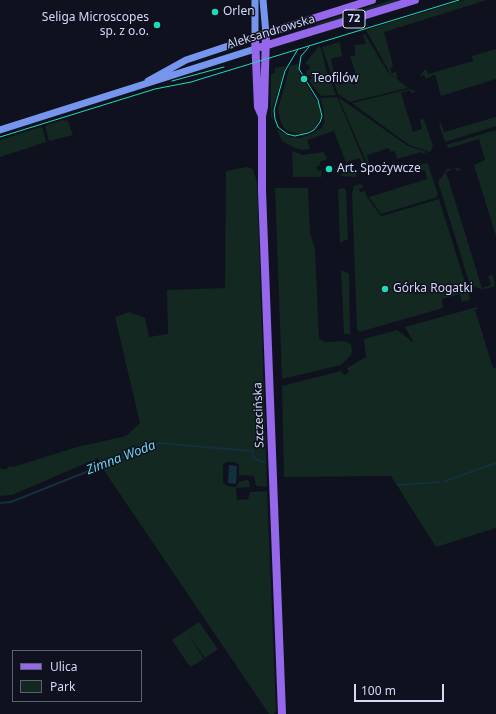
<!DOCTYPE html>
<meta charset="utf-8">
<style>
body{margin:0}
#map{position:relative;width:496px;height:714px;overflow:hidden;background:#0f111e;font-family:"Noto Sans",sans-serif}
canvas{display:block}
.legend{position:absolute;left:12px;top:650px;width:130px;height:52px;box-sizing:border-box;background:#0f111e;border:1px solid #5d6176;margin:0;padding:5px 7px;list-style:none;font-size:12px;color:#d2d9f9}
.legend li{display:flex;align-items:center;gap:8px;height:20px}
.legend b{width:20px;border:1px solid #5d6176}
.scale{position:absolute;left:354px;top:684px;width:90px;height:18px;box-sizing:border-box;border:2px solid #d2d9f9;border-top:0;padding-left:5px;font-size:12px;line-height:14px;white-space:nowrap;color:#d2d9f9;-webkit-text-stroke:3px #0f111e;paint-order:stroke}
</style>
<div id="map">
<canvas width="496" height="714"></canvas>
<ul class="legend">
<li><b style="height:5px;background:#9467eb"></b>Ulica</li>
<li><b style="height:11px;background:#132821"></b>Park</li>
</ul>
<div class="scale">100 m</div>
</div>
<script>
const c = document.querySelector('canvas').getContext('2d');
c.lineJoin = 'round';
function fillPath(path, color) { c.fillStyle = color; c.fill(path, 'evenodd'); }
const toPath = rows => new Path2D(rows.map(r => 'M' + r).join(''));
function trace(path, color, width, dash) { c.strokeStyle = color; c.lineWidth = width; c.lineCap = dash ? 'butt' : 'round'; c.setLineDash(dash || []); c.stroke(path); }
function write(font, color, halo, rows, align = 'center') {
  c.font = font + ' "Noto Sans",sans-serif'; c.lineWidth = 3; c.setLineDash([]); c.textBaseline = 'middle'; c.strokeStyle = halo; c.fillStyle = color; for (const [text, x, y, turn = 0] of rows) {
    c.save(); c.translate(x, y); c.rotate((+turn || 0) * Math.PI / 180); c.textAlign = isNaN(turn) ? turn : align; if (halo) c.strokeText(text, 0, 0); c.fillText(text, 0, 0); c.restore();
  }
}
fillPath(toPath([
 [392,0,400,0,316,26,315,24],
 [464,0,487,0,384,32,393,65,390,69,392,73,396,72,398,79,390,73,366,30],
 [365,34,387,71,408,88,350,102,338,94,322,47,340,42,342,56,331,59,333,68,339,85,351,80,353,85,358,82,350,56,355,56,355,45,366,44,363,35],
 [319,46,322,50,326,70,336,95,321,96,309,81,312,78,310,75,307,75,306,71,310,69,308,64,305,65,306,62],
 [496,49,496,79,441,96,435,74,426,79,424,75,420,77,424,70,426,70,428,74,435,72,473,61,472,56],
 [298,64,300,75,320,106,321,117,314,129,301,134,290,132,284,128,281,122,278,109,290,66],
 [286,66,272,109,273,119,277,129,290,137,299,138,312,134,321,128,324,123,324,110,320,98,337,97,368,170,368,174,366,169,360,171,363,168,360,158,347,162,350,173,355,172,357,177,340,176,348,168,334,131,307,140,310,149,303,150,295,148,282,141,271,116,271,74,275,73,275,68],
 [410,89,416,92,411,93,410,90,401,93,413,132,422,129,420,120,424,119,433,146,430,152,409,145,352,103],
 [338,97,408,146,427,152,422,154,421,152,397,159,395,151,391,152,389,148,367,155,371,172],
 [496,117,496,126,445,142,439,124,441,123,444,132],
 [62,120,68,121,73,135,49,141,45,126],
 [41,127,43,129,46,142,0,157,0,140],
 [496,130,496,236,474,165,485,160,479,139,449,148,446,145],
 [292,151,302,155,324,152,327,159,320,162,320,165,316,167,318,171,322,170,321,177,293,177],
 [426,163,428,164,438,195,435,198,381,214,369,197,427,179,425,170,416,172,414,167],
 [247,167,253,169,257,182,267,487,256,486,254,476,239,475,239,465,235,462,226,462,223,465,223,483,227,486,236,487,239,482,246,480,249,481,250,487,236,488,237,500,248,499,250,492,267,491,276,711,274,714,269,714,103,469,98,458,12,495,0,496,0,468,6,470,9,466,13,467,77,447,126,436,140,423,115,317,129,312,145,318,149,337,168,334,167,290,225,288,226,171],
 [455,168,446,172,482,288,491,285,488,276,493,275,495,286,489,288,482,289,470,285,438,182,447,169,460,168,461,170,456,171],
 [360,184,364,187,359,189,360,192,365,191,367,197,380,215,382,216,439,199,470,298,469,300,462,302,460,294,442,299,443,308,359,332,357,328,352,193,354,186],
 [275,188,308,188,310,232,315,250,319,339,325,342,343,341,351,344,352,350,351,355,341,365,282,379],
 [344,188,346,191,348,239,340,243,338,189],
 [341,270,349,274,350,334,344,334],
 [477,307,478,309,475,310,493,368,496,368,496,528,436,547,391,476,284,477,282,386,341,371,344,375,346,374,349,372,347,368,366,357,364,339,397,330,414,343,405,327],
 [199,622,218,649,205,658,188,634,204,659,190,667,172,640]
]), '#132821');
fillPath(toPath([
 [229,465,237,466,236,484,228,483]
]), '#13303e');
trace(toPath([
 [445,481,496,463],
 [398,485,439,482],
 [0,503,11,502,159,443,252,451,254,459,264,462]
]), '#13303e', 2);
trace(toPath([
 [263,0,266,34],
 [148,81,186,60,255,37,255,0],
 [0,130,255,49]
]), '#7695ed', 7);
trace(toPath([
 [266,34,264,107,262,116,262,191,282,714],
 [261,47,415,0],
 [262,116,258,107,255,37,372,0]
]), '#9467eb', 8);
trace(toPath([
 [298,49,285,71,274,110,275,119,278,127,287,134,295,136,308,133,314,130,320,122,322,116,318,100,299,69,301,56,309,47],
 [172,81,224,67],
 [0,137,155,89,191,82,459,0]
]), '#1ddbb8', 1);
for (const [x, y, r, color] of [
 [215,12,4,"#1ddbb8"],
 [157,25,4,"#1ddbb8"],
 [304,79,4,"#1ddbb8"],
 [329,169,4,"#1ddbb8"],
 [385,289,4,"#1ddbb8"]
]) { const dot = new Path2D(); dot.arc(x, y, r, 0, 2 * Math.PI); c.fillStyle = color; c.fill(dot); trace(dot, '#0f111e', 1.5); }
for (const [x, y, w] of [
 [354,19,22]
]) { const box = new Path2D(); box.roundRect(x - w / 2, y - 9, w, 18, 3); c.fillStyle = '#0f111e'; c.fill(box); trace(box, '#d2d9f9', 1); }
write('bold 11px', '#d2d9f9', null, [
 ["72",354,19]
]);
write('12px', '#d2d9f9', '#0f111e', [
 ["Orlen",223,12],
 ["Seliga Microscopes",149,18,"right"],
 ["sp. z o.o.",149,32,"right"],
 ["Teofilów",312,79],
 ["Art. Spożywcze",337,169],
 ["Górka Rogatki",393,289]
], 'left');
write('12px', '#d2d9f9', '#0f111e', [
 ["Aleksandrowska",271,32,-17],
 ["Szczecińska",259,415,-92]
]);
write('italic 13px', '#6ed5ec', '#0f111e', [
 ["Zimna Woda",121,458,-21]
]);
</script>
